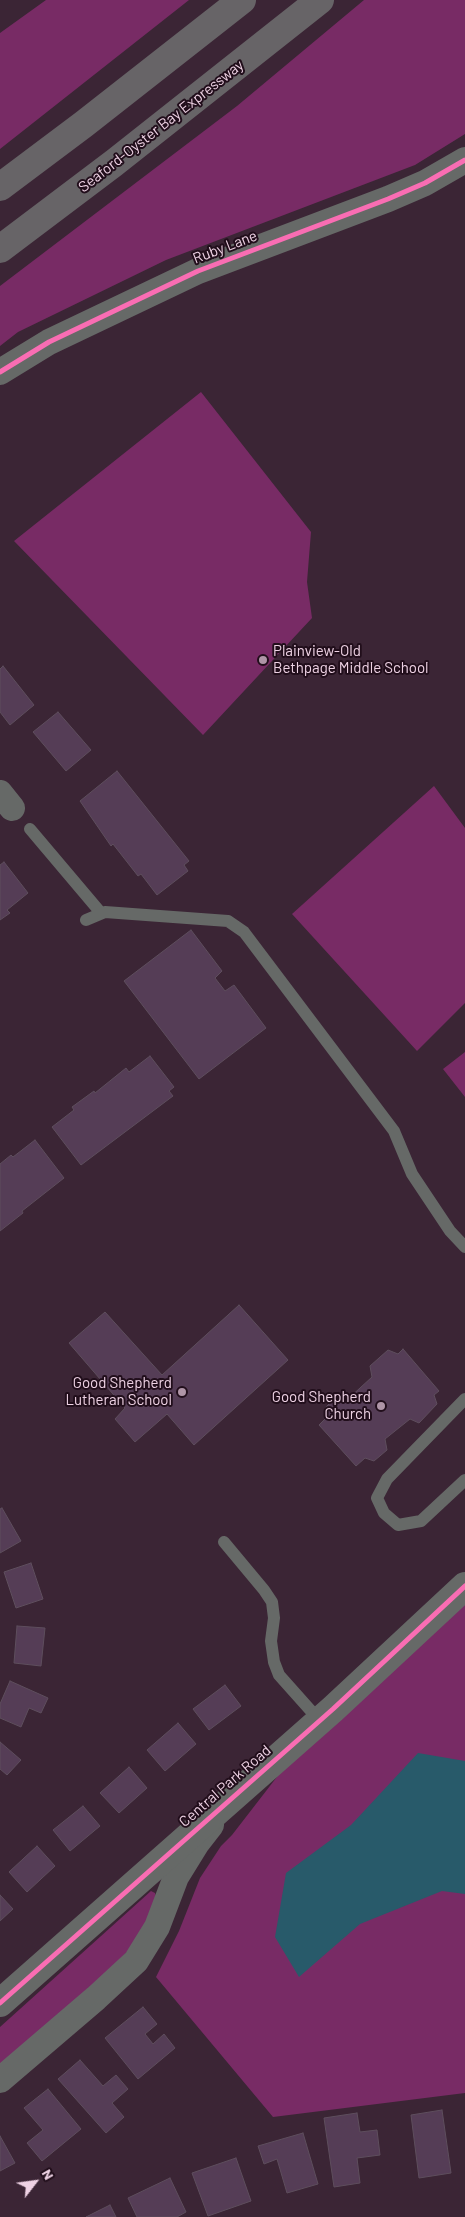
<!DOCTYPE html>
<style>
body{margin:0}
#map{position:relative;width:465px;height:2217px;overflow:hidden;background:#3b2535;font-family:Barlow,sans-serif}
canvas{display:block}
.north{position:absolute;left:10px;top:2157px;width:50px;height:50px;-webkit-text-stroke:4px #210e1b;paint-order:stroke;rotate:60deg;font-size:14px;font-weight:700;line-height:20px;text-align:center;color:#eed2e4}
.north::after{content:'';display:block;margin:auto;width:18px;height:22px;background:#eed2e4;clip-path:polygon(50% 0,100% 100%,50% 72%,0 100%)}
</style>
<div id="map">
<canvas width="465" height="2217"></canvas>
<div class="north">N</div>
</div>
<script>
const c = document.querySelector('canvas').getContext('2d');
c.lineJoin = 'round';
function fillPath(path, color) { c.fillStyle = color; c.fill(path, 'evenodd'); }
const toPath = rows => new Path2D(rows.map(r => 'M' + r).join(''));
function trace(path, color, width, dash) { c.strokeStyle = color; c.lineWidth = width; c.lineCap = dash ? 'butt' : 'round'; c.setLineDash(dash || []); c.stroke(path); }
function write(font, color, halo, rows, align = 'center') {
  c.font = font + ' Barlow,sans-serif'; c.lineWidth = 4; c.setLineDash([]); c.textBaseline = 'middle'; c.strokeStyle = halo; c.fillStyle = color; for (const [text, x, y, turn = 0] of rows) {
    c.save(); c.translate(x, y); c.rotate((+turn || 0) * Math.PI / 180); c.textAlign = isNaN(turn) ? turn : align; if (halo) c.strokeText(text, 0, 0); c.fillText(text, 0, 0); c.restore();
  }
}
fillPath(toPath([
 [46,0,189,0,0,149,0,33],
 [364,0,465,0,465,134,415,165,166,260,18,332,0,346,0,286,237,106],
 [201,392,311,532,307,582,312,618,203,735,14,541],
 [434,786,465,828,465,1003,417,1051,292,914],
 [465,1052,465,1097,443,1069],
 [465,1593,465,2093,273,2117,156,1977,179,1931,200,1878,221,1846,232,1835,297,1751],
 [151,1891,155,1893,156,1897,142,1935,116,1964,0,2066,0,2027]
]), '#782b65');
fillPath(toPath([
 [418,1753,465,1761,465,1894,442,1891,360,1924,299,1977,275,1937,286,1873,351,1825]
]), '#285a6a');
const building = toPath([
 [3,666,34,705,10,725,0,712,0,669,3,666],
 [58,712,91,750,66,771,33,732,58,712],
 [117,771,189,861,184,865,188,871,157,895,141,874,138,876,113,844,111,846,80,801,117,771],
 [4,862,28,893,7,910,10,913,0,920,0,865,4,862],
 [191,930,222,971,215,978,225,991,234,985,266,1028,199,1079,124,981,191,930],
 [150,1056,174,1087,169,1091,173,1096,81,1165,52,1127,74,1110,72,1107,94,1091,95,1093,126,1068,129,1072,150,1056],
 [35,1140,64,1178,22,1211,23,1213,0,1231,0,1164,11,1155,13,1157,35,1140],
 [239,1305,288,1360,194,1445,167,1414,135,1442,115,1419,125,1408,69,1343,105,1312,162,1375,239,1305],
 [403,1349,439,1391,434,1395,437,1404,419,1423,410,1419,385,1439,387,1450,374,1461,365,1458,356,1466,319,1425,327,1417,325,1408,338,1395,348,1399,372,1377,370,1366,388,1350,398,1354,403,1349],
 [2,1508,21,1541,0,1553,0,1509,2,1508],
 [31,1563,43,1599,16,1608,4,1572,31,1563],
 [17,1626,45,1628,41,1666,14,1663,17,1626],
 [10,1681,48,1698,41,1713,29,1708,21,1727,0,1718,0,1704,10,1681],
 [225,1685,241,1706,209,1730,193,1709,225,1685],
 [178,1723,196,1744,165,1771,147,1750,178,1723],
 [0,1742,21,1760,7,1775,0,1769,0,1742],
 [129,1767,147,1788,119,1813,100,1793,129,1767],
 [83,1806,100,1826,70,1851,53,1830,83,1806],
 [37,1846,55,1866,27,1892,9,1872,37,1846],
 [0,1895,13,1909,0,1921,0,1895],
 [143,2007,157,2024,145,2034,153,2044,164,2034,175,2048,138,2079,105,2038,143,2007],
 [80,2060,103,2086,116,2075,128,2089,112,2103,124,2117,106,2133,58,2079,80,2060],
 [48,2089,81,2129,42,2161,27,2143,43,2130,24,2108,48,2089],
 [442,2110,451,2173,419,2178,411,2115,442,2110],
 [357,2113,360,2132,377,2130,380,2155,357,2158,360,2183,334,2187,324,2118,357,2113],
 [303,2133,318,2184,287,2193,277,2159,264,2164,258,2146,303,2133],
 [0,2136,15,2163,0,2171,0,2136],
 [236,2158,251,2201,208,2216,192,2173,236,2158],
 [170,2178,186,2212,177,2217,137,2217,128,2198,170,2178],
 [110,2205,116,2217,86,2217,110,2205]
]);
fillPath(building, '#553d56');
trace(building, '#5e4e5d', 1);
trace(toPath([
 [30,829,101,913],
 [86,920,105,912,228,921,244,932,394,1131,412,1174,450,1231,465,1247],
 [465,1399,387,1479,377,1498,384,1513,398,1525,421,1521,465,1480],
 [224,1542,264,1590,272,1602,274,1618,271,1641,274,1662,279,1675,320,1721]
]), '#666967', 12);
trace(toPath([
 [0,372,49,342,198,271,388,199,425,183,465,160],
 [0,793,12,808],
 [0,2080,96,1998,136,1961,157,1927,176,1877,197,1843,211,1825]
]), '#666967', 26);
trace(toPath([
 [0,2003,333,1709,465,1586]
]), '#666967', 28);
trace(toPath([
 [0,187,84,124,242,0],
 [0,249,114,163,320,0]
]), '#676467', 28);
trace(toPath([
 [0,372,49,342,198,271,388,199,425,183,465,160],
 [0,2003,333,1709,465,1586]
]), '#f96db3', 5);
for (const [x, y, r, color] of [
 [263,660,5,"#af95a7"],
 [182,1392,5,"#af95a7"],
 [381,1406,5,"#af95a7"]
]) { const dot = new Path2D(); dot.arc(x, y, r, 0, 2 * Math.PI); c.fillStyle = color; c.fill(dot); trace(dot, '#210e1b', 2); }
write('15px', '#eed2e4', '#210e1b', [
 ["Seaford-Oyster Bay Expressway",161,126,-38],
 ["Ruby Lane",225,247,-21],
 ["Central Park Road",225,1786,-41]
]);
write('15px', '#eed2e4', '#210e1b', [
 ["Plainview-Old",273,651,"left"],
 ["Bethpage Middle School",273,668,"left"],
 ["Good Shepherd",172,1383],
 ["Lutheran School",172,1400],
 ["Good Shepherd",371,1397],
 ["Church",371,1414]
], 'right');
</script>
